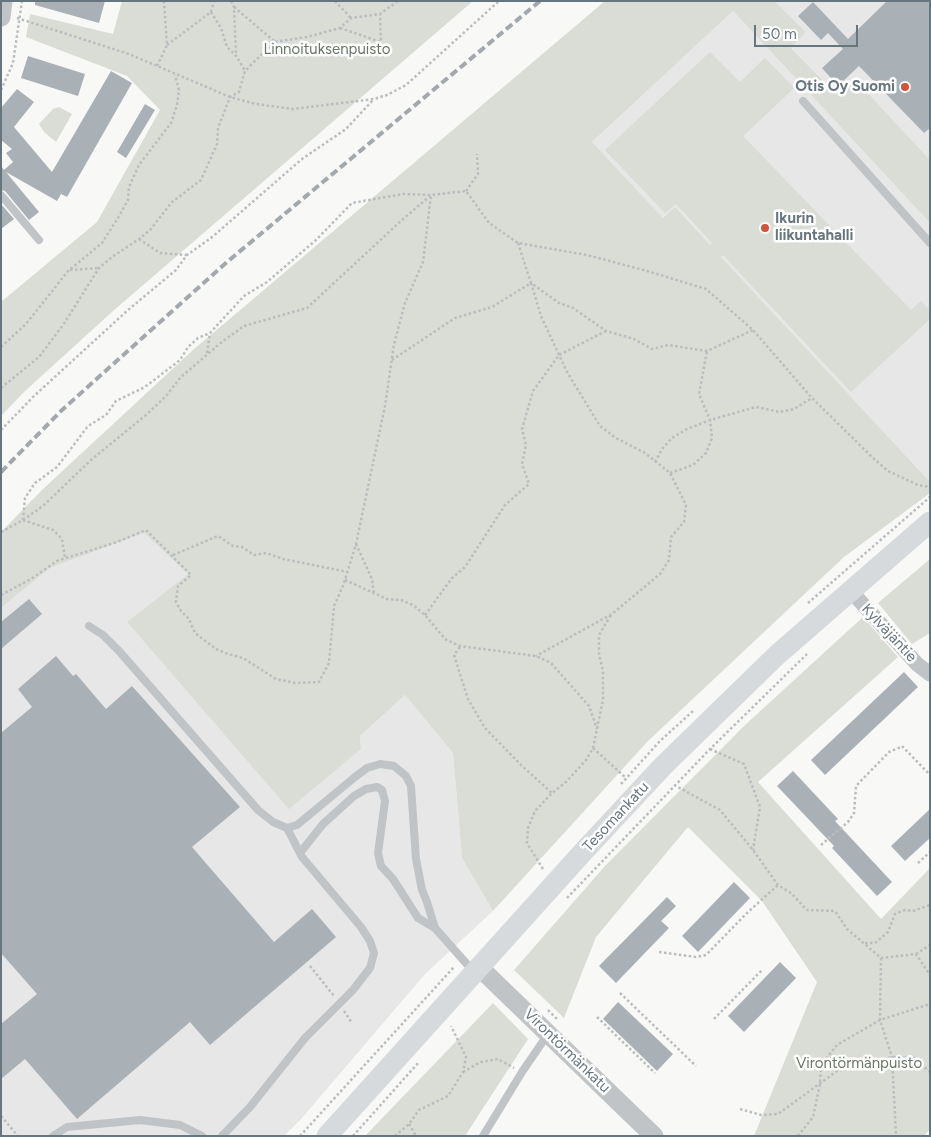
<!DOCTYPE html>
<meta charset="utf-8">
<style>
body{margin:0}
#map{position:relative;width:931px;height:1137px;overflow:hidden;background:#f8f8f6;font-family:Figtree,sans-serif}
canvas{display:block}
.frame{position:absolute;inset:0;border:2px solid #66757e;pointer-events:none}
.scale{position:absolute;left:754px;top:25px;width:104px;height:22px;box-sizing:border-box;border:2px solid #66757e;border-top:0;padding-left:6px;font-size:15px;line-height:18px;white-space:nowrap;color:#66757e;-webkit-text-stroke:4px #fff;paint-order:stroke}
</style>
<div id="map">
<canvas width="931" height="1137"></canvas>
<div class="frame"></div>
<div class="scale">50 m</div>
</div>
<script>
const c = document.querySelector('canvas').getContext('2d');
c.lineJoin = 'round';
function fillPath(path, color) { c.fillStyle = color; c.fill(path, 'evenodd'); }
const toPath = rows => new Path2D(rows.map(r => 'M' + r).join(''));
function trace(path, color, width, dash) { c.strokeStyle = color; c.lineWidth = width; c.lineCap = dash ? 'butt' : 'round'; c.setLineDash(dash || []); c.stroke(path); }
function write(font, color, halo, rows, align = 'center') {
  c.font = font + ' Figtree,sans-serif'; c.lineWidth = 5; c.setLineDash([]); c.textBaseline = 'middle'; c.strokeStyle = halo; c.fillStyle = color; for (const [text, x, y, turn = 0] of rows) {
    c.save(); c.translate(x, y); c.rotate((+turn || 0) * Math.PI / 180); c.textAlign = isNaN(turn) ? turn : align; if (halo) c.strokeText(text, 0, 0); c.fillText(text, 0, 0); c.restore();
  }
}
fillPath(toPath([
 [775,1,930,1,930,160,855,79,839,95,791,48,806,32],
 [733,11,930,223,930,482,675,208,663,218,592,142],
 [144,533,188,574,127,622,289,808,361,749,360,736,405,695,453,753,462,858,493,911,425,974,302,1118,284,1136,1,1136,1,608,50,568]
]), '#e6e7e6');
fillPath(toPath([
 [122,1,473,1,113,311,24,392,1,416,1,302,97,222,160,110,127,76,26,37,30,14,113,34],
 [605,1,775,1,806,32,791,48,838,95,855,79,930,160,930,223,733,11,592,142,663,218,675,207,710,245,712,243,676,204,665,213,605,150,710,52,740,82,765,58,794,88,743,136,911,310,921,301,930,310,930,319,851,392,723,255,721,257,930,482,930,493,844,557,648,741,493,911,462,858,453,753,405,695,360,736,361,749,289,809,127,622,188,574,144,533,50,568,1,608,1,532,43,489,193,350],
 [59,107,72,114,56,142,44,132,39,124,53,109],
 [930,559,930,633,912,644,878,603],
 [863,617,898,657,758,782,881,919,930,868,930,1129,924,1136,754,1136,817,982,762,901,688,827,596,937,564,1018,514,970,605,866,744,726],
 [493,1003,528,1039,465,1136,365,1136]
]), '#d9ddd5');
fillPath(toPath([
 [35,1,105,1,99,23,35,5],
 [887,1,930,1,930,128,924,133,859,66,838,86,822,68,843,49,828,33,821,40,798,16,813,2,848,39],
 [28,56,85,74,78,96,21,78],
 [111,71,132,83,67,197,61,194,57,201,6,172,39,212,29,220,5,191,1,190,1,166,4,170,13,162,6,153,12,149,1,140,1,108,17,89,34,102,14,127,52,172],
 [145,104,155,110,126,158,117,152],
 [1,204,14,219,1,229],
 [29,599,42,614,1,649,1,622],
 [56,656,73,676,76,674,106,709,132,686,240,807,192,847,274,942,312,909,336,937,210,1045,190,1022,77,1119,25,1059,1,1079,1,1024,37,994,1,953,1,733,32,707,18,689],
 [904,672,918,687,825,775,811,760],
 [793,771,838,819,835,821,892,882,877,896,832,848,834,846,777,786],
 [930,809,930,838,905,861,891,846],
 [734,882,750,898,698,952,682,936],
 [667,897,676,906,661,921,669,928,616,983,599,966],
 [780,962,796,978,744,1032,728,1016],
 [618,1002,673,1054,657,1071,603,1019]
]), '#aab1b6');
trace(toPath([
 [231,1,234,7,236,56],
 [335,1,351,18],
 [234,7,274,41],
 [211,12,214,1],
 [17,18,129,54,230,97,256,104,293,109,374,99,387,95,406,85,499,1],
 [340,28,381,42,380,15],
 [167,45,211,12,221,28,227,47,237,57,245,71],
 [157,66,167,45,164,1],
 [1,90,13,63,22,1],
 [466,191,478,174,477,154],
 [139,239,160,253,187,255],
 [518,243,531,283,559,303,573,308,606,331,634,339,652,349,668,345,707,351,753,330],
 [70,270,99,268],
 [1,347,26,324,68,271,102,243,118,218,128,200,129,187,139,165,171,123,177,105,179,90,175,75],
 [207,353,210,333],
 [392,360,455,318,492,307,531,283,541,316,567,372,600,426,616,438,645,453,670,473,686,505,684,522,671,537,669,560,660,574,612,614,536,656],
 [1,388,39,357,63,325,99,268,112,257,139,239,150,230,172,202,201,180,217,144,218,128,230,97,239,92,245,71,274,42,307,37,340,28,351,18,380,14,398,1],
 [1,430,34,396,128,310,176,270,187,255,211,238,302,159,346,129,373,100],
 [655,462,662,449,672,438,687,429,710,420,756,407,780,412,794,409,812,398],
 [670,473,693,465,706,453,712,438,710,420,699,394,707,351],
 [23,520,43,506,91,460,146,415,166,396,181,377,223,341,244,326,307,308,402,220,431,195],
 [23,520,53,530,62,539,65,558],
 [1,532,23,520,25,498,35,483,57,467,88,426,106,415,116,401,145,387,180,360,188,347,198,338,210,333,244,296,267,282,316,240,352,203,403,194,431,195,466,191,489,223,518,243,587,255,647,271,706,289,753,330,812,398,873,458,888,471,918,485,930,487],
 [356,544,372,579,374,594],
 [173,555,218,536,233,546,242,547,254,555,266,553,283,559,348,572],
 [345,580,387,599,401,600,413,605,425,615,445,639,460,646,536,656,551,663,589,706,597,729],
 [1,595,31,579,57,561,117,542,146,530,191,575,178,586,176,602,181,611,189,619,195,633,216,649,228,654,243,658,276,679,295,683,319,682,329,663,334,606,343,586,356,544,385,406,394,344,405,303,423,262,431,195],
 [808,603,930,497],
 [425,615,452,578,465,567,505,505,529,484,522,464,526,445,522,429,533,391,559,355,606,331],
 [460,647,454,655,468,699,485,728,521,765,552,793],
 [902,746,930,775],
 [593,748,626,778],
 [710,749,744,764,760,807,753,850],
 [621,784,660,741,693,711],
 [674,785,720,810,753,850,778,885,791,893,807,910,835,911,847,929,881,958,916,954,930,975],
 [821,845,848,822,854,813,856,786,889,752,901,747],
 [918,863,930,852],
 [543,869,527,843,528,828,535,811,552,793,566,782,586,760,593,748,603,700,603,671,599,654,599,635,611,615],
 [567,898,710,749,807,654],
 [865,943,875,943,888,932,895,914,905,910,913,911,930,905],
 [659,952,696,957,706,955,747,913,778,885],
 [916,954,930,945],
 [881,958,880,1020,892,1057,896,1136],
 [310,966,334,996],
 [620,993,696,1066],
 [548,1010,558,1020],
 [344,1011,352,1023],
 [597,1017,655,1073],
 [714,1019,763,969],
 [463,1072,481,1062,498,1059,514,1068],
 [740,1109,761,1115,778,1114,837,1071,892,1057,914,1058,930,1072],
 [1,1116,18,1136],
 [409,1124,416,1136],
 [300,1136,454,967],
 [353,1136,419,1062],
 [395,1136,409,1124,419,1110,448,1096,463,1072,466,1057,451,1026],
 [798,1136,813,1117,820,1084,821,1065,837,1045,880,1020,930,1004]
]), '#babdbf', 2.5, [2.5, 2.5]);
trace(toPath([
 [803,101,930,243],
 [1,195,39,240],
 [89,626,103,635,119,651,258,810,273,822,287,828,297,825,355,777,367,768,380,764,394,766,406,776,411,786,416,859,422,890,427,902,435,928],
 [300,853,323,824,354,796,366,789,377,787,382,790,385,801,378,853,381,866,393,879,418,918,435,928,473,971],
 [53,1136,67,1127,140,1120,180,1125,202,1136],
 [222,1136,250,1107,305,1038,353,990,370,968,374,953,370,941,361,927,302,857,287,828],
 [483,1136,522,1072,548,1034]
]), '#c0c4c7', 8);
trace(toPath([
 [850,590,917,664,930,674]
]), '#c0c4c7', 15);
trace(toPath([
 [1,17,3,1],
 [479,967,654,1136]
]), '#c0c4c7', 19);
trace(toPath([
 [327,1136,583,852,663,766,777,655,930,522]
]), '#d6dadd', 21);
trace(toPath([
 [1,472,62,410,227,262,540,1]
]), '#a2a8ad', 4, [8, 4]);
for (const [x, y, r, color] of [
 [905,87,5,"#d4523a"],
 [765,228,5,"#d4523a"]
]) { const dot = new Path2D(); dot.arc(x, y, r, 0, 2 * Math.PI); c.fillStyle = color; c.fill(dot); trace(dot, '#fff', 2); }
write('15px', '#697764', '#fff', [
 ["Linnoituksenpuisto",327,50],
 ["Virontörmänpuisto",859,1064]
]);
write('bold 15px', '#66757e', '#fff', [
 ["Otis Oy Suomi",895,87],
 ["Ikurin",775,219,"left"],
 ["liikuntahalli",775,236,"left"]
], 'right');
write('15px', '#66757e', '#fff', [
 ["Kylväjäntie",889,633,47],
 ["Tesomankatu",616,817,-47],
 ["Virontörmänkatu",567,1051,44]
]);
</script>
